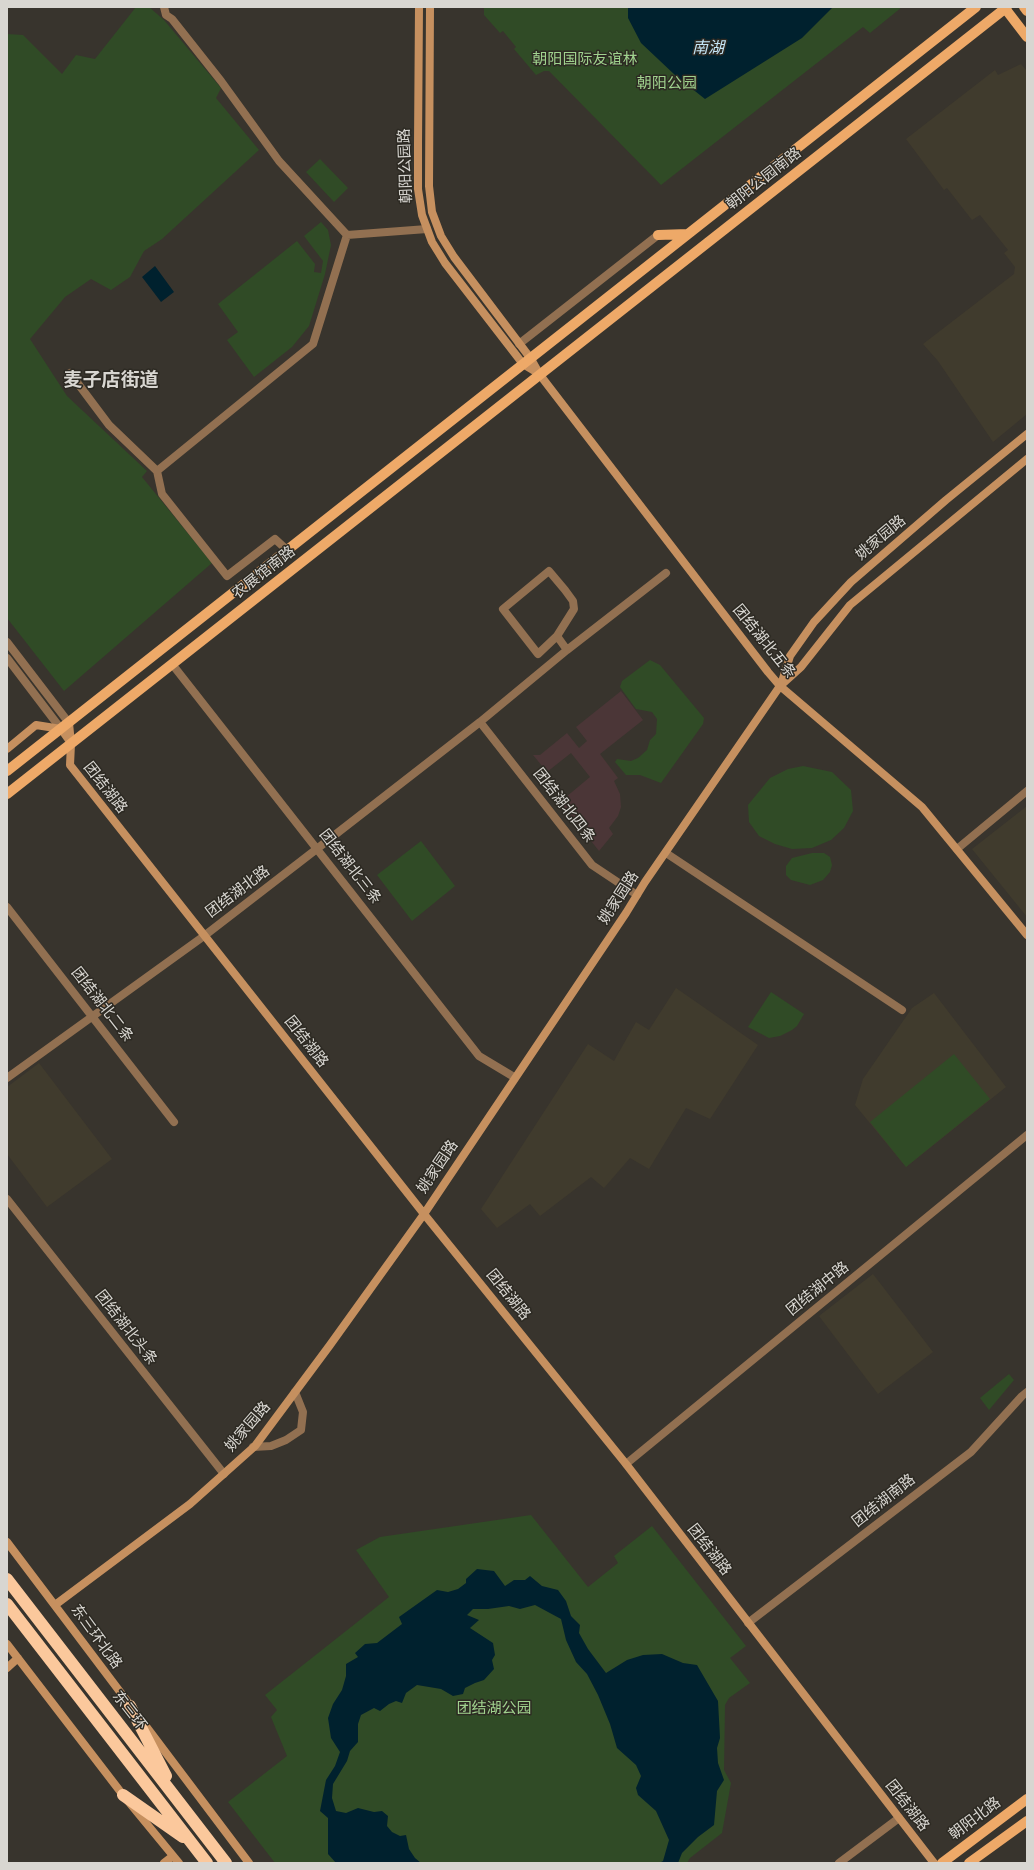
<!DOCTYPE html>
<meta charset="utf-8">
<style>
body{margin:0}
#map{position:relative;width:1034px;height:1870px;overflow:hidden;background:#38342d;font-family:"Space Grotesk",sans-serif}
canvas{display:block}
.frame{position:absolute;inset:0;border:8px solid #d8d6d1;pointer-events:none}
</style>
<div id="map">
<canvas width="1034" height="1870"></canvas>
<div class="frame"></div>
</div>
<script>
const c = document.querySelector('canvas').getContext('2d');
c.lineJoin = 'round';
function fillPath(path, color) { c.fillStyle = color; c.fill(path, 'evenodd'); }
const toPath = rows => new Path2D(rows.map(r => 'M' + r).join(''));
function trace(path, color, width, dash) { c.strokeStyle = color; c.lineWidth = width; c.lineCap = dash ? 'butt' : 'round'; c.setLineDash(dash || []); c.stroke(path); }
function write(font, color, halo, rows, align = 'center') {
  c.font = font + ' "Space Grotesk","Noto Sans SC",sans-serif'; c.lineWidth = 3; c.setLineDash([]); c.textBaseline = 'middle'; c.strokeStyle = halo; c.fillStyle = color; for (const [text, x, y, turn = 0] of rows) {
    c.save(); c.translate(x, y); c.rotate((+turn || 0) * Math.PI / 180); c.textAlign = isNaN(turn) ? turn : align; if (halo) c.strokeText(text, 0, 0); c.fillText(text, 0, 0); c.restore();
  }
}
fillPath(toPath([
 [1021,64,1027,71,1027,414,993,442,938,361,923,344,1014,274,1015,267,1004,253,1008,250,980,215,972,220,947,188,944,190,906,139,995,70,998,75],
 [1027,806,1027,917,972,849],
 [676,988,758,1045,710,1119,686,1108,649,1169,630,1158,604,1188,591,1177,540,1216,530,1204,497,1228,481,1209,588,1044,614,1061,636,1022,649,1030],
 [934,993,1006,1087,906,1167,855,1105,863,1079,912,1008],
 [39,1063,112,1159,47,1207,7,1154,7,1087],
 [873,1274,933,1352,878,1394,819,1316]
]), '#403b2d');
fillPath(toPath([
 [621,691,643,720,600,754,618,778,614,781,620,794,621,807,618,816,609,828,613,834,599,851,560,802,590,777,571,753,547,772,533,755,540,755,567,733,579,748,587,741,576,727]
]), '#4b3637');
fillPath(toPath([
 [136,7,149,7,164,20,221,88,216,98,259,150,162,239,144,251,130,277,111,290,91,279,65,297,30,339,67,396,147,471,142,477,212,563,64,691,7,618,7,34,23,35,62,74,76,55,95,59],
 [484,7,902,7,870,33,863,27,661,185,549,71,544,71,536,75,514,49,516,47,503,31,500,33,484,15],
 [320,159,348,188,334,202,306,172],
 [321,222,328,230,331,245,325,274,309,326,292,347,254,377,227,340,238,332,218,304,297,241,315,264,314,272,321,273,323,261,304,236],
 [650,660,660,665,704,718,703,724,661,783,640,775,626,775,615,762,617,759,631,761,638,758,647,750,650,740,656,734,657,719,652,712,636,709,620,687,622,681],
 [803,766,832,772,851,790,853,811,844,828,831,840,812,848,792,849,775,844,759,836,749,822,748,805,770,778,788,769],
 [421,841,455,886,412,921,377,875],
 [812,853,824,853,830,857,832,865,830,872,823,880,810,885,791,880,786,875,786,866,792,858],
 [771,992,804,1014,797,1026,792,1030,780,1036,769,1038,748,1027],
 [954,1054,990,1099,906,1167,870,1122],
 [1009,1374,1014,1380,989,1410,980,1398],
 [531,1515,588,1587,618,1563,614,1556,652,1526,746,1646,730,1658,750,1683,729,1698,725,1705,724,1770,731,1783,722,1833,690,1858,687,1863,275,1863,228,1802,287,1756,271,1717,277,1710,265,1695,389,1597,356,1550,380,1537]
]), '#304b26');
fillPath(toPath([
 [628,7,833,7,802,38,705,99,676,76,641,43,628,18],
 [155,266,174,292,161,302,142,277],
 [477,1569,494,1571,505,1586,514,1580,525,1580,530,1576,542,1586,558,1590,566,1601,571,1616,580,1625,579,1633,588,1649,606,1673,627,1660,643,1655,662,1654,683,1663,697,1665,718,1701,720,1738,717,1748,718,1763,724,1780,717,1791,714,1825,698,1837,682,1853,678,1863,659,1863,663,1861,669,1840,656,1811,638,1795,636,1788,641,1776,636,1765,617,1748,610,1724,598,1695,587,1674,576,1662,566,1640,561,1619,535,1605,520,1609,509,1606,488,1609,473,1609,467,1615,479,1620,470,1628,493,1643,495,1655,492,1660,494,1669,484,1680,475,1683,465,1688,463,1694,453,1696,441,1689,417,1685,406,1693,402,1703,396,1701,389,1704,380,1711,374,1708,361,1715,358,1724,358,1742,350,1751,347,1761,333,1784,332,1798,336,1811,346,1813,358,1808,374,1812,382,1811,388,1816,387,1826,392,1832,400,1836,406,1835,409,1849,415,1858,421,1863,336,1863,328,1854,328,1818,320,1811,326,1780,335,1766,340,1752,331,1738,328,1718,333,1704,342,1690,346,1676,346,1664,358,1657,355,1653,365,1644,377,1643,402,1624,399,1617,437,1590,448,1592,458,1589,466,1583,466,1579]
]), '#00212e');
trace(toPath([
 [164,7,166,15,172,19,221,81,279,161,347,235],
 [519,344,658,235],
 [70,373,109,425,157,471,313,344,347,235,427,229],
 [157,471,162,494,227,576,275,539,287,550],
 [7,642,69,723],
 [567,650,666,573],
 [7,658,61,729],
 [172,664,479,1056,514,1077],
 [480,722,592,865,637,895],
 [957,849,1027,791],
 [666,853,902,1010],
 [7,907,174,1122],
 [7,1078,204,936,318,848,480,722,567,650,557,636,574,609,573,601,565,590,549,571,503,609,538,654,557,636],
 [7,1199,224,1474],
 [253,1447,271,1446,286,1440,301,1430,303,1412,295,1392],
 [626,1464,1027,1135],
 [748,1623,971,1452,1022,1396,1027,1392],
 [839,1863,899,1818]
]), '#927051', 8);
trace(toPath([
 [419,7,418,143,418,189,422,215,432,242,445,263,523,364,538,373],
 [430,7,429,186,432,212,441,236,454,257,531,359,540,375,768,672,780,686,922,807,1027,935],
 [781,685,790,656,814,622,851,582,946,500,1027,434],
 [69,723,71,744,70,765,424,1214,626,1464,934,1863],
 [7,749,36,725,61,729,71,743],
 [7,1542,133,1709],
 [55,1605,190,1504,255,1446,330,1345,424,1214,626,913,645,882,780,686,801,667,850,605,1027,459],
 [7,1644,123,1795,179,1863],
 [7,1668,18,1658],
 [145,1725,249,1863],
 [164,1863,173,1856]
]), '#c6905f', 8);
trace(toPath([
 [1004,7,1027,37],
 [1024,7,1027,11],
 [658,235,688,234],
 [7,771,976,7],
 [7,794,1007,7],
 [942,1863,1027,1799],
 [969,1863,1027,1821]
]), '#eea968', 10);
trace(toPath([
 [7,1579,226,1863],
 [7,1604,207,1863],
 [130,1706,166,1776],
 [123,1795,183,1837]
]), '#fbc89c', 12);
write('15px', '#a0d28e', '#2d2a23', [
 ["朝阳国际友谊林",585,60],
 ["朝阳公园",667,84],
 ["团结湖公园",494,1709]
]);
write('15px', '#d8d6d1', '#2d2a23', [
 ["朝阳公园路",406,166,-92],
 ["朝阳公园南路",764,179,-38],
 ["姚家园路",881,538,-40],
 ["农展馆南路",264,573,-38],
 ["团结湖北五条",764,642,51],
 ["团结湖路",105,788,52],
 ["团结湖北四条",564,806,52],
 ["团结湖北三条",350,867,52],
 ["团结湖北路",238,892,-37],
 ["姚家园路",619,898,-57],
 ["团结湖北二条",102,1005,52],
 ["团结湖路",306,1042,52],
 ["姚家园路",438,1167,-56],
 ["团结湖中路",818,1289,-39],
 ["团结湖路",508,1295,51],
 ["团结湖北头条",126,1328,52],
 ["姚家园路",248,1427,-49],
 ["团结湖南路",884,1501,-38],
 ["团结湖路",709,1550,52],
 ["东三环北路",96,1637,54],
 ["东三环",129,1711,52],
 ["团结湖路",907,1806,52],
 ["朝阳北路",975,1819,-37]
]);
write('italic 16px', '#c4e6f7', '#2d2a23', [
 ["南湖",708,49]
]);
write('bold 19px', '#d8d6d1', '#2d2a23', [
 ["麦子店街道",111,381]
]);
</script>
